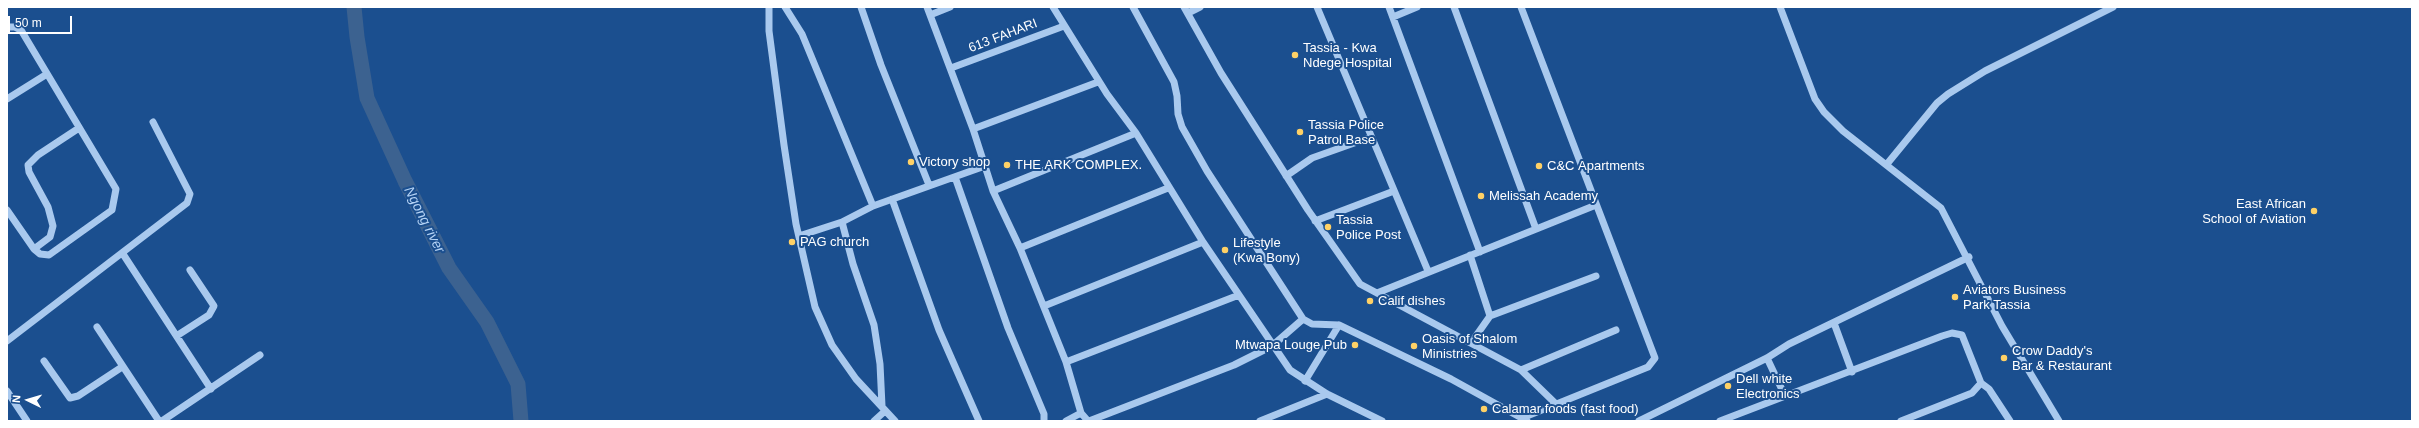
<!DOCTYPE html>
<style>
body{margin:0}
#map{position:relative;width:2419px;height:428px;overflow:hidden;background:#1b4f8f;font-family:Arial,sans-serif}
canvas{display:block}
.frame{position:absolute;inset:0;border:8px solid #fff;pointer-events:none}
.north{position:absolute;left:8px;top:380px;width:40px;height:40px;-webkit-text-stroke:3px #1b4f8f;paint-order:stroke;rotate:275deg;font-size:11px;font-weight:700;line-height:16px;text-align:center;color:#fff}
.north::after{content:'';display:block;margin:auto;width:14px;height:18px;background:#fff;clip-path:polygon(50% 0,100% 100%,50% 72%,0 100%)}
.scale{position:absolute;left:8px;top:16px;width:64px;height:18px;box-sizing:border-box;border:2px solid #fff;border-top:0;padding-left:5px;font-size:12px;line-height:14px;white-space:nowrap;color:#fff;-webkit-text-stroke:3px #1b4f8f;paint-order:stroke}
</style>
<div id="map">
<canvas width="2419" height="428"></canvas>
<div class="frame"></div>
<div class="north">N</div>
<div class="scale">50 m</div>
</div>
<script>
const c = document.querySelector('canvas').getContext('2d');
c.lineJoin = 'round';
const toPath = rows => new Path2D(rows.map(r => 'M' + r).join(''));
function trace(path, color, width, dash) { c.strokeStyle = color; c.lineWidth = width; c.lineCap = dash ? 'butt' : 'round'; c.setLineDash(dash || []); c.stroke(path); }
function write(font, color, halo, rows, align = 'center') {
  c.font = font + ' Arial,sans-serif'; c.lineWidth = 4; c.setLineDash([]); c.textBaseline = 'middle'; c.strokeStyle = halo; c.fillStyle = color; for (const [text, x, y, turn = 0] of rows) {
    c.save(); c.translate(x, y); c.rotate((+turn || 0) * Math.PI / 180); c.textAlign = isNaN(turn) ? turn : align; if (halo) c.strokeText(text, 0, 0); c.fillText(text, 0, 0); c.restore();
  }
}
trace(toPath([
 [354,7,357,37,367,98,405,181,449,268,487,322,518,384,521,421]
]), '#3c6290', 15);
trace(toPath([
 [769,7,769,31,784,145,796,224,815,307,832,345,856,379,895,421],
 [785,7,802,34,873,206],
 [861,7,881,65,929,185],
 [927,7,973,129,993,191,1020,248,1066,362,1081,413,1088,421],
 [1053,7,1107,94,1136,133,1203,242,1290,370,1327,394,1382,421],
 [1133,7,1174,82,1177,96,1178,114,1182,127,1207,171,1303,319,1312,324,1339,325,1451,379,1527,421],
 [1184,7,1221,73,1308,210,1360,284,1521,370,1556,404],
 [1317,7,1428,271],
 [1389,7,1480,252],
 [1454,7,1536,229],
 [1521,7,1655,358,1648,367,1522,418],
 [1780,7,1815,99,1824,112,1843,131,1941,208,2002,326,2059,421],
 [1188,13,1200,7],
 [930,15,950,7],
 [1393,17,1417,7],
 [7,27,15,27,21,30,116,189,112,210,49,255,40,254,34,249,7,210],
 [951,68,1064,26],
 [7,99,47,74],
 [973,129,1098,82],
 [1887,164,1937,103,1948,94,1985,71,2113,7],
 [1286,176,1312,158,1371,137],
 [955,177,1008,328,1044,414,1044,421],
 [993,191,1136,133],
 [892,199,939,330,979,421],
 [1315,221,1394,191],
 [799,236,842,222],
 [1020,248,1168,188],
 [34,249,50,237,53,226,48,207,29,172,28,165,38,155,79,128],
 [123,254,211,389],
 [1470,255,1490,316,1471,343],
 [1377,293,1596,205],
 [1044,306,1203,242],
 [1490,316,1596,276],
 [1834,323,1852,372],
 [97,327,159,421],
 [178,335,209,315,214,306,190,270],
 [7,341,187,203,190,194,153,122],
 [1767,358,1785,396],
 [44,361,70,398,78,396,122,367],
 [1066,362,1239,295],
 [1521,370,1616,330],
 [1305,381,1339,325],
 [1981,383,1989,389,2010,421],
 [7,391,27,421],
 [882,406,880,364,874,325,853,264,842,222,873,206,985,166],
 [162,421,260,355],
 [874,421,885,411],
 [1066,421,1081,413],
 [1089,421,1234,365,1272,346,1303,319],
 [1260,421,1327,394],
 [1639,421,1767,358,1789,344,1969,257],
 [1720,421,1942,336,1952,333,1962,335,1981,383,1972,393,1901,421]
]), '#a9c9ee', 7);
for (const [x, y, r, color] of [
 [1295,55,4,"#ffd166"],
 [1300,132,4,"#ffd166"],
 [911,162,4,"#ffd166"],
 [1007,165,4,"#ffd166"],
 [1539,166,4,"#ffd166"],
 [1481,196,4,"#ffd166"],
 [2314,211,4,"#ffd166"],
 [1328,227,4,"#ffd166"],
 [792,242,4,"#ffd166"],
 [1225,250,4,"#ffd166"],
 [1955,297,4,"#ffd166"],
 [1370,301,4,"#ffd166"],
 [1355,345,4,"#ffd166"],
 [1414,346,4,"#ffd166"],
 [2004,358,4,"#ffd166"],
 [1728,386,4,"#ffd166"],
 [1484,409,4,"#ffd166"]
]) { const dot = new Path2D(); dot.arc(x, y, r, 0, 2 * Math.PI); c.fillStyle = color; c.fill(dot); trace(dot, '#1b4f8f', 1.5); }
write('13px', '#fff', '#1b4f8f', [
 ["613 FAHARI",1003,36,-21]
]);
write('13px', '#fff', '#1b4f8f', [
 ["Tassia - Kwa",1303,48],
 ["Ndege Hospital",1303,63],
 ["Tassia Police",1308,125],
 ["Patrol Base",1308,140],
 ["Victory shop",919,162],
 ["THE ARK COMPLEX.",1015,165],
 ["C&C Apartments",1547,166],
 ["Melissah Academy",1489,196],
 ["East African",2306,204,"right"],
 ["School of Aviation",2306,219,"right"],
 ["Tassia",1336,220],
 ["Police Post",1336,235],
 ["PAG church",800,242],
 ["Lifestyle",1233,243],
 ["(Kwa Bony)",1233,258],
 ["Aviators Business",1963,290],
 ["Park Tassia",1963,305],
 ["Calif dishes",1378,301],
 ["Oasis of Shalom",1422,339],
 ["Ministries",1422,354],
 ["Mtwapa Louge Pub",1347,345,"right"],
 ["Crow Daddy's",2012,351],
 ["Bar & Restaurant",2012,366],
 ["Dell white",1736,379],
 ["Electronics",1736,394],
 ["Calamar foods (fast food)",1492,409]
], 'left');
write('italic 14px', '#b5d3f5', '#1b4f8f', [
 ["Ngong river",424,220,63]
]);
</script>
